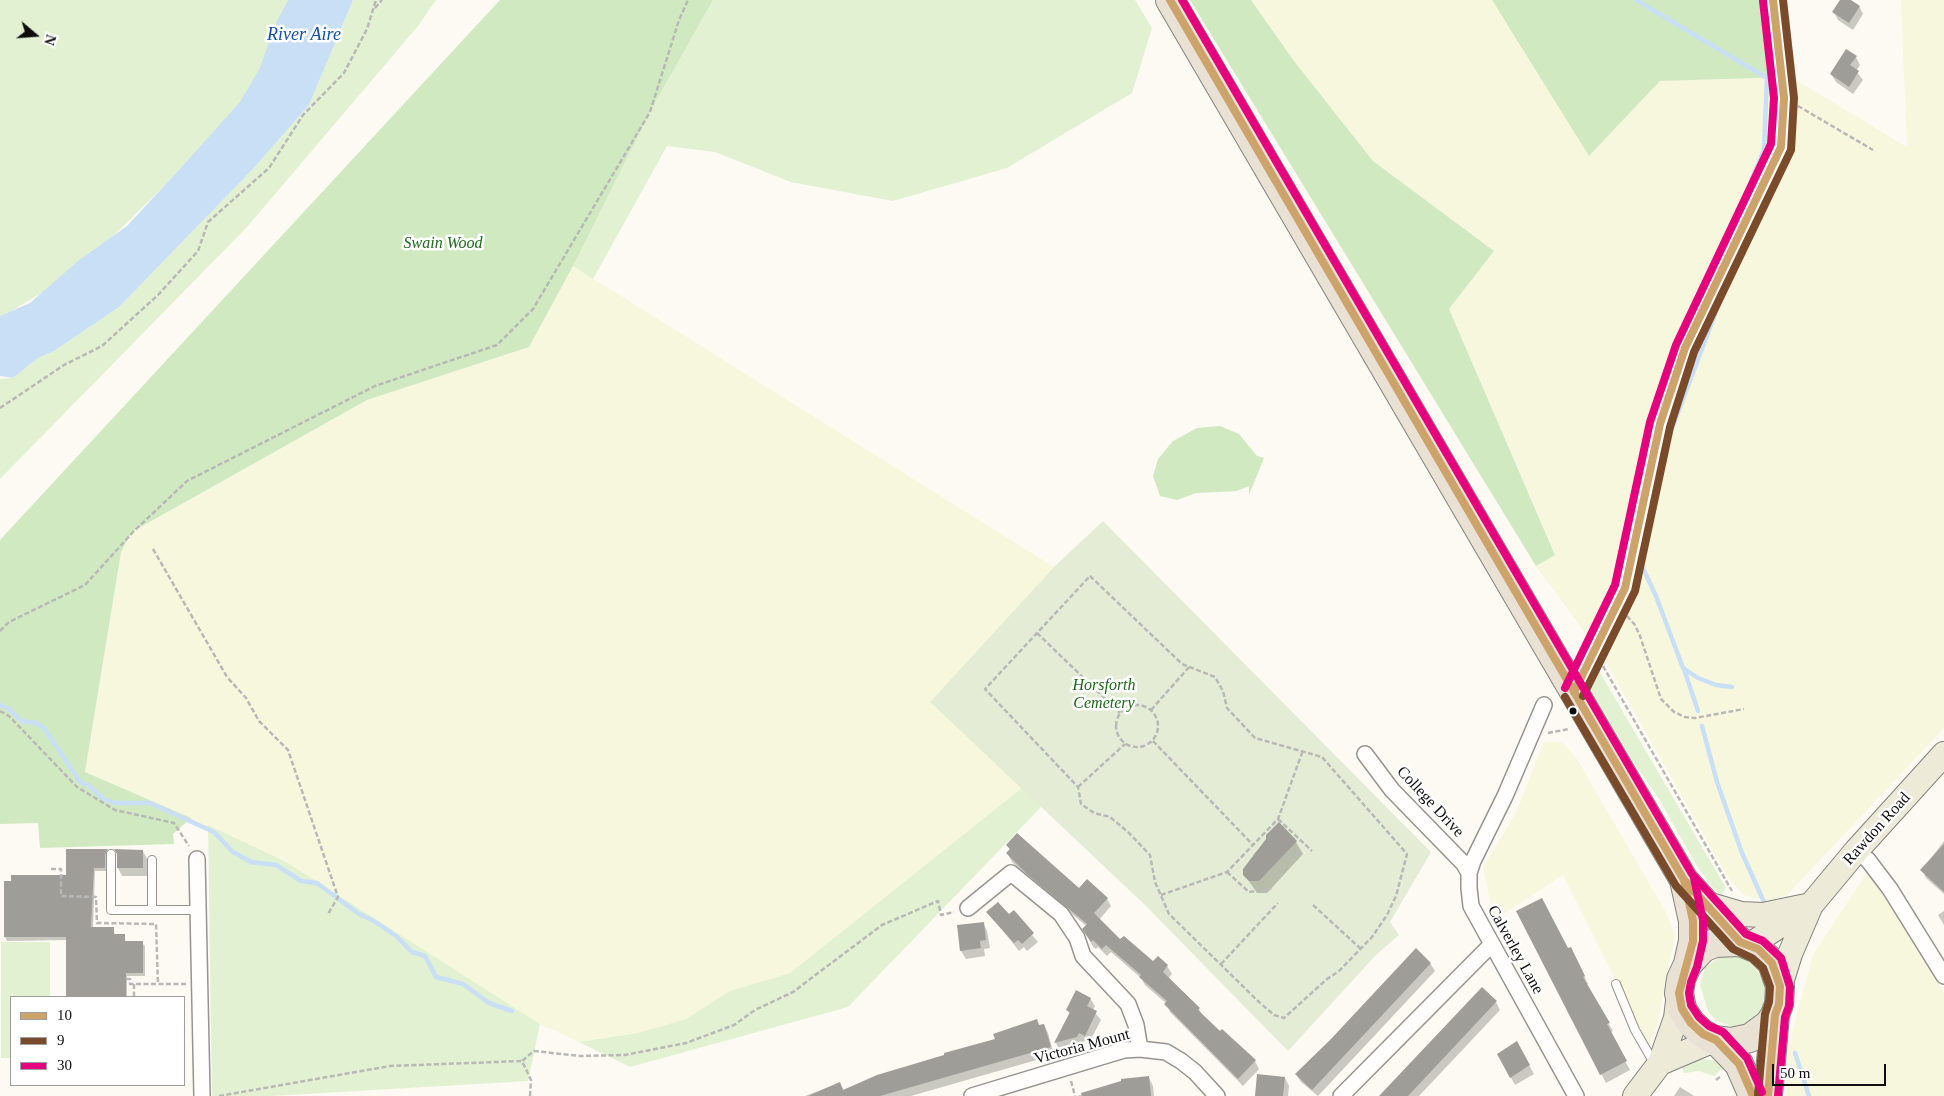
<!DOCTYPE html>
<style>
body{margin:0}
#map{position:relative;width:1944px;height:1096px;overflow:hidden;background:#fcfaf2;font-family:"Times New Roman",serif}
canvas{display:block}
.legend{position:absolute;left:10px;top:996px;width:175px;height:90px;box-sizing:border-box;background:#fff;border:1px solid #9f9f9f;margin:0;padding:6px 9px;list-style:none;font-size:15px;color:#0e0e0e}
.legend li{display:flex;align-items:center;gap:10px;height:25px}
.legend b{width:25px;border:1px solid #9f9f9f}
.north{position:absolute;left:10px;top:10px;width:50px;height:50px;-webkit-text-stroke:4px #fff;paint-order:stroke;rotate:108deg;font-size:14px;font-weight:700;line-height:20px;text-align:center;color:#0e0e0e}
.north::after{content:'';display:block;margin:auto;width:18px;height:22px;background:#0e0e0e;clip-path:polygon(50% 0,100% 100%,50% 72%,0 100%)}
.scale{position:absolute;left:1772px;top:1064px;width:114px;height:22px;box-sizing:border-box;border:2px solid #0e0e0e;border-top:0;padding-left:6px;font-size:15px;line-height:18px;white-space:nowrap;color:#0e0e0e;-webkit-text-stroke:4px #fff;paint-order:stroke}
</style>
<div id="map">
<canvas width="1944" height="1096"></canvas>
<ul class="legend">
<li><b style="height:6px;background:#cca36b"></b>10</li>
<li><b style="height:6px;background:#7a4b2a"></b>9</li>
<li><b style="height:6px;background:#e5007d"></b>30</li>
</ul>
<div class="north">N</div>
<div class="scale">50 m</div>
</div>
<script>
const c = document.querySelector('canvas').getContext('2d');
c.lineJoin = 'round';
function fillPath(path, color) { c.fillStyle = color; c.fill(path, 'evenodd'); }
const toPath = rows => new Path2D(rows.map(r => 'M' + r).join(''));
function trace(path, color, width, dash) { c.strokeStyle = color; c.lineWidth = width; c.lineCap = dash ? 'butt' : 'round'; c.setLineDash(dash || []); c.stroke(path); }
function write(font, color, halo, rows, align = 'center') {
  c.font = font + ' "Times New Roman",serif'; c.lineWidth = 5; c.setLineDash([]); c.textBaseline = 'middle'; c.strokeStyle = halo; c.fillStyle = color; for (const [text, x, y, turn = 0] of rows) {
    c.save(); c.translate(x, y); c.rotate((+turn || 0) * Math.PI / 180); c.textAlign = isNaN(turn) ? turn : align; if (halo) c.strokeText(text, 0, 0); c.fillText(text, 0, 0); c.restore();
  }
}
fillPath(toPath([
 [1251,0,1492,0,1589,156,1660,81,1791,77,1907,147,1901,0,1944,0,1944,728,1787,895,1769,901,1744,895,1729,879,1603,657,1536,566,1555,554,1449,309,1494,251,1373,161,1294,61],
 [573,266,1054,567,930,702,1023,787,790,973,731,991,686,1019,638,1033,579,1042,540,1024,288,863,85,772,121,552,133,532,367,400,529,347],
 [1544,742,1562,742,1577,759,1665,911,1675,935,1657,1026,1648,1045,1563,875,1494,920,1483,867,1516,813],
 [1868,871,1944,992,1944,1096,1786,1096,1786,1055,1813,955]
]), '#f7f7de');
fillPath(toPath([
 [0,0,303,0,277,63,168,182,78,271,0,318],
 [353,0,436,0,418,26,247,227,0,479,0,379,13,378,38,358,54,351,119,307,252,170,309,105],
 [713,0,1135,0,1152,28,1132,93,1007,168,893,201,791,182,715,152,667,146,593,279,573,266,650,112],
 [1595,664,1726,888,1721,896,1713,888,1697,866,1659,799,1631,758,1584,678],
 [1023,787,1042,806,848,1007,630,1067,579,1042,638,1033,686,1019,730,991,790,973],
 [208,825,288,863,540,1024,528,1081,272,1096,212,1096],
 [1,942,50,942,50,997,11,997,11,1058,1,1058],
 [1727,955,1744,958,1752,963,1763,980,1765,988,1763,1006,1759,1015,1753,1022,1736,1028,1715,1020,1708,1011,1700,985,1705,968,1719,957],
 [1700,1059,1720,1061,1727,1064,1714,1076,1699,1071,1684,1073,1682,1068]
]), '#e1f1d2');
fillPath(toPath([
 [500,0,713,0,650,112,573,266,529,347,367,400,132,532,121,552,85,772,191,818,173,834,174,844,40,848,38,823,0,824,0,540],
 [1190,0,1251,0,1294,61,1373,161,1494,251,1449,309,1555,555,1536,566],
 [1492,0,1785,0,1791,77,1660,81,1589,156],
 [1220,426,1239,434,1257,456,1264,458,1249,495,1249,486,1237,491,1196,493,1177,500,1160,496,1153,476,1158,459,1173,441,1197,428]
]), '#d0e9c0');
fillPath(toPath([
 [1103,521,1431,852,1390,922,1399,935,1376,955,1288,1051,1145,905,930,702,1054,567]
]), '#e5ecd6');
fillPath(toPath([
 [288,0,353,0,309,105,252,170,119,307,54,351,38,358,13,378,0,376,0,316,30,303,78,261,127,226,178,171,240,102,260,68,274,27]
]), '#c9dff6');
fillPath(toPath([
 [1841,0,1849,0,1859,6,1863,14,1853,30,1838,20,1834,12],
 [1856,57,1860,65,1856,71,1863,80,1853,94,1836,82,1831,74],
 [1268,840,1296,842,1303,854,1267,893,1257,893,1244,874,1255,858,1253,855],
 [1944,841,1944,894,1926,878,1922,870],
 [1007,845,1079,890,1107,899,1111,906,1099,920,1120,941,1153,963,1167,966,1172,974,1168,979,1199,1009,1203,1017,1255,1061,1259,1069,1243,1086,1170,1012,1167,1004,1145,985,1141,978,1111,952,1107,956,1098,947,1096,949,1093,947,1084,929,1086,926,1012,862,1008,854,1010,850],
 [67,850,107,851,109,854,107,858,107,871,95,871,93,928,113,928,115,935,124,935,126,943,142,943,145,946,145,976,127,976,127,997,68,997,68,940,7,941,5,937,5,882,67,876],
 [143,851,147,859,147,876,122,876,118,868,118,853],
 [1944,911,1944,925,1938,915],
 [988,912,1009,916,1013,912,1038,942,1027,951,1024,947,1019,951],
 [1517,912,1575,956,1588,984,1586,985,1613,1031,1610,1033,1630,1070,1606,1083],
 [983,923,987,931,990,948,984,949,985,956,966,959,961,951],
 [1430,963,1435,971,1318,1096,1301,1082,1296,1074],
 [1090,998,1095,1006,1093,1010,1101,1020,1089,1043,1084,1041,1082,1044,1060,1051,1056,1043,1070,1015,1067,1010],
 [1496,1002,1500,1010,1419,1096,1380,1096],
 [1036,1020,1040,1026,1044,1025,1048,1033,1054,1055,911,1096,805,1096,839,1083,844,1090,997,1040],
 [1517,1043,1534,1074,1515,1085,1498,1054],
 [1149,1078,1153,1086,1154,1096,1077,1096,1122,1082],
 [1285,1078,1289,1086,1288,1096,1256,1096],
 [1680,1087,1694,1096,1674,1096]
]), '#0003');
trace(toPath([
 [1636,0,1767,78,1764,150,1716,265],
 [1728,280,1662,455,1659,483,1640,562,1656,596,1683,668,1698,678,1716,685,1732,687],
 [1684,669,1698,711],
 [0,705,9,709,21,721,36,723,44,728,80,782,89,786,104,799,115,803,150,803,214,832,233,852,251,862,276,865,301,881,317,883,359,914,374,921,396,936,412,952,425,956,436,977,463,984,489,1003,512,1011],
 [1702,726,1717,782,1742,853,1764,902],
 [1795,1053,1809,1096]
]), '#c9dff6', 4.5);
fillPath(toPath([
 [1840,0,1851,0,1860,6,1849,23,1832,12],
 [1846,49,1857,56,1850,65,1859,71,1849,87,1830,74],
 [1279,822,1297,841,1259,881,1249,881,1243,875,1243,869,1266,839,1266,835],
 [1017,833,1079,888,1087,879,1108,898,1094,913,1120,939,1124,936,1153,961,1158,956,1168,965,1163,972,1200,1008,1198,1010,1220,1031,1222,1029,1256,1060,1238,1079,1164,1004,1167,1001,1139,977,1141,975,1106,945,1102,949,1093,940,1091,942,1082,929,1087,924,1027,874,1006,853,1010,849,1006,845],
 [1944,844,1944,892,1920,870],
 [66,849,108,849,105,854,105,868,94,868,91,927,114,927,114,934,125,934,125,941,143,941,143,973,126,973,126,997,66,997,66,937,4,937,4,881,11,881,11,875,66,875],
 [114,849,143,850,143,868,117,868,117,854],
 [1542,898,1568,948,1571,947,1585,976,1583,977,1610,1023,1607,1024,1627,1061,1600,1075,1516,911],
 [998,902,1009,914,1014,910,1034,933,1022,944,1018,940,1014,943,986,912],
 [984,922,986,940,980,941,981,948,960,951,957,925],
 [1416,948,1431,963,1312,1090,1295,1074,1331,1039],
 [1482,987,1497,1001,1453,1048,1408,1096,1379,1096],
 [1076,990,1091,998,1087,1006,1097,1011,1085,1036,1079,1033,1077,1037,1054,1043,1070,1012,1066,1010],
 [1037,1019,1039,1025,1044,1024,1051,1047,880,1096,808,1096,840,1082,843,1090,877,1075,944,1055,944,1053,995,1039,993,1034],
 [1517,1041,1530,1065,1510,1078,1497,1054],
 [1257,1074,1285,1077,1283,1096,1255,1096],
 [1149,1076,1151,1096,1082,1096,1081,1093,1121,1081,1121,1079]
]), '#9f9d98');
const lane = toPath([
 [111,854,111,910,198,910],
 [152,860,152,910],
 [1616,984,1635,1030,1654,1063]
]);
const street = toPath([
 [1574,692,1625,588,1660,424,1685,348,1781,147,1784,98,1773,0],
 [1544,705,1505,796,1473,861,1469,873,1469,888,1471,906,1576,1096],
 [1365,754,1392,790,1464,864,1469,873],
 [1856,851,1868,860,1890,889,1944,976],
 [197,859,202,1096],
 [968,908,1011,873,1061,914,1077,938,1083,956,1128,1004,1136,1025,1140,1049],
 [972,1096,1124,1050,1140,1049,1166,1052,1181,1061,1195,1072,1217,1096],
 [1341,1096,1492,944]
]);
const primary = toPath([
 [1707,904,1741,914,1763,915,1811,905],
 [1750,945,1799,913],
 [1780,986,1790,954,1811,905,1856,851,1944,754],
 [1660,1063,1714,1040],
 [1635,1096,1660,1063,1676,1018,1679,993]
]);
const highway = toPath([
 [1170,0,1684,880,1740,942],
 [1684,880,1693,921,1693,941,1688,964,1681,979,1679,993,1682,1009,1691,1023,1703,1034,1714,1040,1731,1042,1750,1038,1769,1024,1775,1015,1779,1004,1780,986,1772,963,1758,949,1740,942,1715,943,1703,948,1688,964],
 [1716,1040,1739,1064,1753,1096],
 [1768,1096,1775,1015]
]);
trace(lane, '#959491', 10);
trace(street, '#959491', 18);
trace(primary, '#82827e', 26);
trace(highway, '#82827e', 30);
trace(toPath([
 [375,8,382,0],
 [1798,106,1873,150],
 [0,408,64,365,102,346,158,295,198,251,208,222,269,168,303,115,344,73,367,29,376,0],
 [153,549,227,677,246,698,259,721,288,750,338,897,328,914],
 [1090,576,1182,664,1215,677,1223,691,1227,708,1255,738,1322,757,1407,854,1396,896,1387,915,1372,937,1339,971,1327,979,1284,1018,1274,1015,1259,1002,1169,914,1155,882,1150,855,1128,832,1110,817,1094,813,1081,804,1078,787,985,689,1090,576],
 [1627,616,1635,625,1640,636,1661,699,1674,712,1685,717,1695,718,1744,709],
 [0,631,9,622,85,585,133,532,187,481,375,386,497,345,533,309,650,112,679,20,688,0],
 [1037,633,1120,713],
 [1603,666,1732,891],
 '1116 726a21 21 0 1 1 42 0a21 21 0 1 1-42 0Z',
 [1151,710,1190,666],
 [0,711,9,716,77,787,115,810,174,823,189,846],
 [1548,733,1569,729],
 [1153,741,1253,845],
 [1078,787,1125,744],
 [1278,819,1312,851],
 [51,869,61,869,61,896,96,897,97,923,156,924,158,984],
 [1227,872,1249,892,1272,889],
 [1161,895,1227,872,1278,819,1302,753],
 [1313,905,1361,949],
 [1221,964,1278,903],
 [126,979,130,979,130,984,186,984],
 [134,984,134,997],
 [1716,1080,1721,1076],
 [1071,1081,1075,1096],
 [219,1096,390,1066,522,1061],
 [530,1096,531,1080,522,1061,534,1051,580,1056,625,1055,686,1043,734,1025,755,1010,793,992,882,925,938,901,941,915,954,912]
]), '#b8b8b6', 2.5, [5, 2.5]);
trace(lane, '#fffefd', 8);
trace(street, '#fffefd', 15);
trace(primary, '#edead8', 24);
trace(highway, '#eae1d5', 28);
trace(toPath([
 [1170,0,1684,880,1740,942,1758,949,1772,963,1780,986,1779,1004,1775,1015,1768,1096],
 [1574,692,1625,588,1660,424,1685,348,1781,147,1784,98,1773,0],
 [1677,868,1684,880,1693,921,1693,941,1679,993,1682,1009,1691,1023,1703,1034,1716,1040,1739,1064,1753,1096]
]), '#cca36b', 8);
trace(toPath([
 [1583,696,1635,591,1670,427,1694,352,1791,150,1794,98,1783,0],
 [1565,697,1676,886,1733,949,1752,958,1763,968,1770,987,1769,1002,1765,1014,1758,1095]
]), '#7a4b2a', 8);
trace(toPath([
 [1182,0,1692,874,1746,934,1763,941,1781,958,1790,987,1789,1006,1785,1017,1778,1096],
 [1565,688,1615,585,1650,422,1676,345,1771,144,1774,98,1763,1],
 [1694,878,1703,920,1703,941,1697,967,1691,982,1689,993,1691,1005,1699,1017,1709,1026,1723,1032,1747,1058,1762,1092]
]), '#e5007d', 8);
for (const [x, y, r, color] of [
 [1573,711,4.5,"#0e0e0e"]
]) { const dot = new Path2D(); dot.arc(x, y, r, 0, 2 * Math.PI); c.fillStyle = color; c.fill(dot); trace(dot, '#fff', 2); }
write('italic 16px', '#22671d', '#fff', [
 ["Swain Wood",443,244],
 ["Horsforth",1104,686],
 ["Cemetery",1104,704]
]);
write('16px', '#0e0e0e', '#fff', [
 ["College Drive",1430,802,47],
 ["Rawdon Road",1877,829,-48],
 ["Calverley Lane",1515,950,61],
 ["Victoria Mount",1082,1047,-15]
]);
write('italic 18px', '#1551a2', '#fff', [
 ["River Aire",304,35]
]);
</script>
